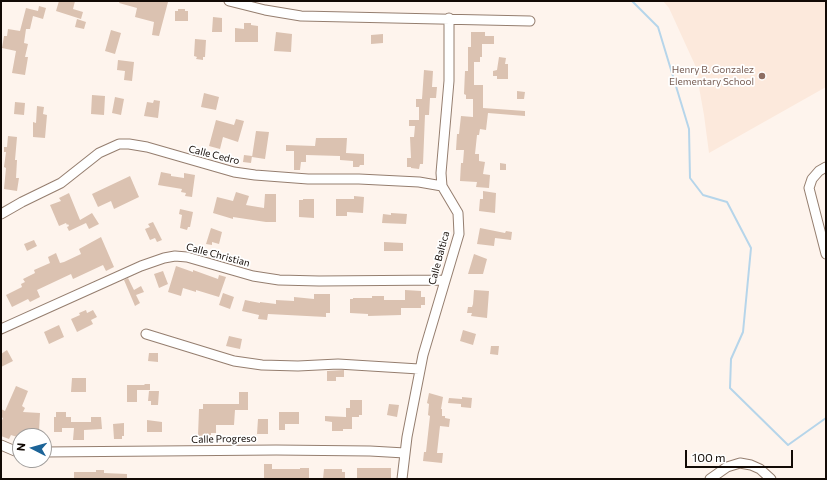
<!DOCTYPE html>
<style>
body{margin:0}
#map{position:relative;width:827px;height:480px;overflow:hidden;background:#fef4ed;font-family:Commissioner,sans-serif}
canvas{display:block}
.frame{position:absolute;inset:0;border:2px solid #120a05;pointer-events:none}
.north{position:absolute;left:12px;top:428px;width:40px;height:40px;box-sizing:border-box;background:#fff;border:1px solid #a09d9b;border-radius:50%;rotate:276deg;font-size:11px;font-weight:700;line-height:16px;text-align:center;color:#120a05}
.north::after{content:'';display:block;margin:auto;width:14px;height:18px;background:#1c6498;clip-path:polygon(50% 0,100% 100%,50% 72%,0 100%)}
.scale{position:absolute;left:685px;top:450px;width:108px;height:18px;box-sizing:border-box;border:2px solid #120a05;border-top:0;padding-left:5px;font-size:12px;line-height:14px;white-space:nowrap;color:#120a05;-webkit-text-stroke:3px #fff;paint-order:stroke}
</style>
<div id="map">
<canvas width="827" height="480"></canvas>
<div class="frame"></div>
<div class="north">N</div>
<div class="scale">100 m</div>
</div>
<script>
const c = document.querySelector('canvas').getContext('2d');
c.lineJoin = 'round';
function fillPath(path, color) { c.fillStyle = color; c.fill(path, 'evenodd'); }
const toPath = rows => new Path2D(rows.map(r => 'M' + r).join(''));
function trace(path, color, width, dash) { c.strokeStyle = color; c.lineWidth = width; c.lineCap = dash ? 'butt' : 'round'; c.setLineDash(dash || []); c.stroke(path); }
function write(font, color, halo, rows, align = 'center') {
  c.font = font + ' Commissioner,sans-serif'; c.lineWidth = 3.5; c.setLineDash([]); c.textBaseline = 'middle'; c.strokeStyle = halo; c.fillStyle = color; for (const [text, x, y, turn = 0] of rows) {
    c.save(); c.translate(x, y); c.rotate((+turn || 0) * Math.PI / 180); c.textAlign = isNaN(turn) ? turn : align; if (halo) c.strokeText(text, 0, 0); c.fillText(text, 0, 0); c.restore();
  }
}
fillPath(toPath([
 [663,1,826,1,826,87,709,153,704,115,695,65,669,8]
]), '#fce9dc');
trace(toPath([
 [632,1,658,27,689,129,690,178,703,195,727,202,751,248,743,332,731,359,730,388,788,445,826,418]
]), '#b6d5ea', 2);
fillPath(toPath([
 [59,1,75,1,73,9,83,12,81,19,56,11],
 [120,1,163,1,168,2,159,36,152,35,154,22,135,17,137,8,119,3],
 [39,6,46,8,43,19,33,16,30,29,26,29,24,43,28,44,25,57,28,57,25,75,12,73,16,51,2,48,4,36,7,36,8,29,20,31,26,8,38,11],
 [178,9,185,9,185,11,188,11,188,21,175,21,175,11,178,11],
 [213,17,222,18,222,32,212,32],
 [77,19,86,22,84,29,75,27],
 [244,23,251,23,251,25,258,26,258,42,235,42,235,28,244,29],
 [111,30,121,33,115,54,105,51],
 [276,32,292,34,291,52,274,51],
 [471,32,485,32,485,36,494,36,494,44,482,44,482,57,480,57,480,62,474,62,474,85,483,85,483,108,525,111,525,116,488,113,486,130,480,129,479,135,477,135,475,154,479,154,479,161,485,162,483,174,490,175,489,188,476,187,477,182,460,181,461,163,463,163,464,150,456,150,457,134,459,134,461,116,473,117,473,99,466,99,466,95,464,94,465,71,468,71,468,47,471,47],
 [383,34,383,43,371,44,371,35],
 [195,39,206,40,205,57,203,57,203,60,196,59,197,57,194,56],
 [499,57,506,58,505,64,508,64,508,79,497,79,497,76,493,76,493,71,497,70],
 [118,60,134,62,132,81,124,80,125,71,117,70],
 [424,70,433,71,432,87,437,87,436,98,430,98,429,115,425,115,423,164,420,164,419,169,411,168,411,167,407,167,407,158,411,158,410,137,414,137,415,126,409,126,409,120,419,120,419,107,416,107,416,99,422,99],
 [517,91,525,92,524,99,517,99],
 [204,93,219,97,216,110,201,107],
 [92,95,105,96,104,115,91,114],
 [115,97,124,99,121,115,112,113],
 [154,100,160,101,158,118,144,116,147,102,153,103],
 [15,102,25,103,24,115,14,114],
 [37,106,44,107,43,114,47,115,45,138,33,137,33,122,36,123],
 [236,119,244,121,238,142,223,137,220,149,209,146,216,120,234,125],
 [256,131,269,132,265,159,252,157],
 [8,136,17,137,15,160,17,160,16,178,19,178,17,191,4,189,6,168,4,167,6,152,4,152,4,147,7,147],
 [316,138,347,138,346,153,364,154,364,165,360,165,359,167,353,167,353,161,340,160,340,156,306,155,306,162,301,162,300,170,294,170,294,151,286,151,286,145,315,146],
 [244,155,252,156,251,163,243,162],
 [500,163,506,164,506,170,500,170],
 [161,172,171,174,171,176,184,178,184,173,195,175,192,197,185,196,186,193,181,192,182,189,158,185],
 [130,176,139,197,114,209,111,201,98,207,92,194],
 [483,191,496,193,495,213,479,211,480,199,483,199],
 [236,192,249,196,246,205,264,208,265,194,276,194,276,222,266,222,233,217,233,219,213,213,217,197,233,201],
 [69,193,80,220,92,213,99,224,89,229,86,223,69,231,67,227,69,226,68,224,67,225,66,223,59,226,50,205,61,201,59,198],
 [354,196,364,197,363,213,347,212,347,216,336,216,336,199,354,199],
 [303,199,314,199,314,218,299,217,299,200,303,200],
 [180,209,193,212,190,227,188,227,187,230,180,228,182,215,179,214],
 [391,213,407,214,406,224,382,223,383,214,391,215],
 [153,222,162,240,157,242,155,238,150,240,145,229,150,227,148,224],
 [211,228,222,232,219,244,212,242,212,245,206,244],
 [480,228,505,233,506,231,512,232,511,240,495,238,494,246,477,244],
 [101,237,114,267,106,271,103,265,73,279,71,274,37,290,40,297,30,302,28,299,12,307,6,295,22,287,21,284,25,282,23,279,35,273,34,270,50,263,48,257,56,253,60,263,64,262,81,254,79,249],
 [34,240,37,246,27,251,24,244],
 [384,242,403,243,403,251,384,251],
 [474,254,487,259,483,274,468,274],
 [176,266,193,272,193,270,218,279,219,275,226,277,219,297,196,290,196,292,183,288,181,296,168,292],
 [163,271,168,284,159,288,154,274],
 [128,278,134,290,141,286,144,292,136,295,140,303,135,306,124,280],
 [405,290,421,291,421,297,425,297,425,305,421,305,421,308,401,308,401,315,368,316,368,314,350,313,350,299,353,299,353,298,372,298,372,296,384,296,384,300,405,300],
 [474,290,489,291,487,318,471,316,472,313,467,313,468,307,472,307,473,304],
 [223,293,234,297,230,309,219,305],
 [314,294,330,294,330,313,326,313,326,317,268,314,267,320,258,319,259,315,242,311,245,300,260,303,260,302,276,304,276,300,294,301,294,297,314,299],
 [86,310,87,313,93,310,97,317,91,320,93,324,77,332,71,319,80,315,79,313],
 [59,325,64,337,49,344,44,332],
 [463,330,476,334,473,345,460,341],
 [229,336,242,339,240,349,226,346],
 [491,346,499,346,498,355,490,354],
 [7,350,13,361,1,367,1,354],
 [149,353,158,353,158,362,148,361],
 [344,370,344,377,336,377,336,381,327,381,327,371],
 [72,378,86,378,86,392,71,392],
 [145,384,150,384,150,390,137,390,137,402,127,402,127,385,144,385],
 [16,386,28,391,22,406,25,408,23,412,40,413,39,431,26,430,24,436,20,436,20,438,11,435,9,439,1,436,1,423,3,418,1,417,1,409,5,411],
 [149,391,159,391,158,405,151,405,151,401,148,401],
 [239,392,248,392,248,410,235,410,234,425,216,425,216,433,211,433,211,435,198,436,199,409,203,409,203,404,239,404],
 [429,393,443,397,441,409,442,409,442,416,445,416,445,418,450,419,449,427,440,426,437,453,443,453,442,463,423,461,424,452,426,452,430,416,428,415,429,404,427,403],
 [462,397,472,398,471,408,461,407,461,404,448,403,449,398,462,399],
 [350,400,362,400,362,415,359,415,359,417,352,417,352,429,343,429,343,431,332,431,332,422,325,421,325,416,346,417,346,408,350,408],
 [389,404,399,405,397,417,387,415],
 [56,412,66,412,66,417,71,417,71,422,91,422,91,417,101,417,102,429,84,430,84,440,73,440,74,428,62,428,62,432,54,432,54,417,56,417],
 [279,412,299,412,299,424,285,424,285,430,279,430],
 [258,419,268,419,268,434,257,434],
 [147,420,162,422,162,432,147,432],
 [124,423,124,436,122,436,122,439,114,439,113,424],
 [264,464,272,464,272,469,300,469,300,468,309,468,309,479,264,479],
 [357,468,391,468,391,479,357,479],
 [324,469,342,469,342,472,345,472,345,479,323,479],
 [96,470,104,470,104,473,127,474,127,479,74,479,74,472,96,472]
]), '#dbc2b1');
const minor = toPath([
 [229,1,265,10,301,16,530,21],
 [826,167,819,171,812,179,809,188,826,254],
 [1,214,22,202,61,183,99,153,119,144,129,144,147,147,234,172,255,175,308,179,359,179,419,182,442,186],
 [1,329,141,266,164,258,175,256,187,257,253,276,279,280,319,281,445,280],
 [146,334,234,361,262,365,298,366,338,364,419,369],
 [1,445,15,451,20,451],
 [44,452,276,450,370,451,405,453],
 [402,479,407,437,423,355,459,234,458,213,442,186,441,173,449,81,449,18],
 [710,479,727,467,740,463,751,465,760,469,771,479]
]);
trace(minor, '#957e6f', 11);
trace(minor, '#fff', 9);
for (const [x, y, r, color] of [
 [762,76,4,"#8d6e63"]
]) { const dot = new Path2D(); dot.arc(x, y, r, 0, 2 * Math.PI); c.fillStyle = color; c.fill(dot); trace(dot, '#fff', 1.5); }
write('10px', '#785e54', '#fff', [
 ["Henry B. Gonzalez",754,70],
 ["Elementary School",754,82]
], 'right');
write('10px', '#120a05', '#fff', [
 ["Calle Cedro",214,155,14],
 ["Calle Christian",218,255,15],
 ["Calle Baltica",439,258,-75],
 ["Calle Progreso",224,439,-1]
]);
</script>
